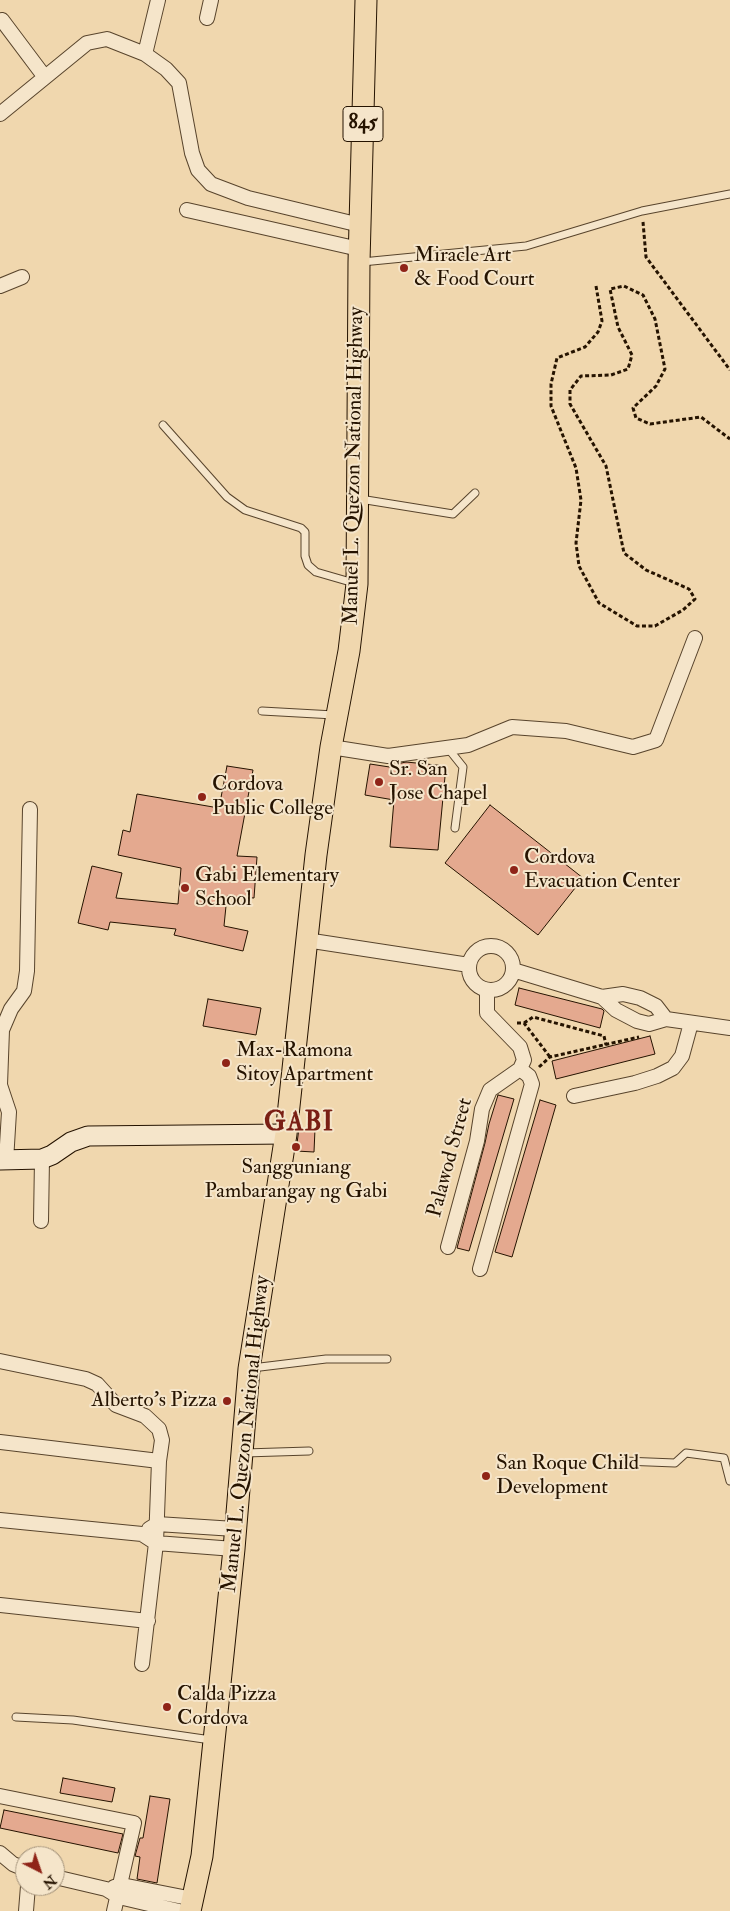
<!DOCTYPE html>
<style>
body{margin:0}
#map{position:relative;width:730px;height:1911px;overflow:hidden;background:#f0d7ae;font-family:"IM FELL Double Pica",serif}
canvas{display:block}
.north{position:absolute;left:15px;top:1846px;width:50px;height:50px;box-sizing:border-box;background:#f5e5ca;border:1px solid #a29179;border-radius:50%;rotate:139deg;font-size:14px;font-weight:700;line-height:20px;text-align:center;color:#251300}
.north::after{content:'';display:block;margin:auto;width:18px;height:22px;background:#8f2418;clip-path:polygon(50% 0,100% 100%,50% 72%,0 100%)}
</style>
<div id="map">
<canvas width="730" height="1911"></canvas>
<div class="north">N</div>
</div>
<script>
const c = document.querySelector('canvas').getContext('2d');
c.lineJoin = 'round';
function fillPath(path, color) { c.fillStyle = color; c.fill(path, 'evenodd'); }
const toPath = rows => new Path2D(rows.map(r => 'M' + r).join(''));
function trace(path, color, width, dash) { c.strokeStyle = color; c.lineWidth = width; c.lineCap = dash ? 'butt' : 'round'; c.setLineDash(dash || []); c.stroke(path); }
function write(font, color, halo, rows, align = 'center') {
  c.font = font + ' "IM FELL Double Pica",serif'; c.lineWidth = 4; c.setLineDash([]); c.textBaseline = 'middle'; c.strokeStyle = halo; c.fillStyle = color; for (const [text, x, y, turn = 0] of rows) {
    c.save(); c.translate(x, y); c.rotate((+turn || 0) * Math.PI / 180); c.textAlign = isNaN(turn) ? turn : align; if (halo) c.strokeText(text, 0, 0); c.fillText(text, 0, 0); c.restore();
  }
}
const building = toPath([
 [406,762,446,766,438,850,390,847,394,800,365,795,370,764,396,768,397,764,406,762],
 [227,766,253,770,237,856,257,857,254,898,227,896,224,926,248,931,243,951,174,935,176,929,110,922,108,930,78,923,92,866,122,873,116,898,178,904,181,868,118,855,123,830,130,832,137,794,219,808,227,766],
 [490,805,583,878,538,935,445,863,490,805],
 [519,988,602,1009,604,1011,600,1028,515,1005,519,988],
 [208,999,261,1008,256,1035,203,1026,208,999],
 [650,1036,655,1054,556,1079,552,1061,650,1036],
 [498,1095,514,1099,469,1251,457,1248,485,1143,489,1124,498,1095],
 [540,1100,556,1105,512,1257,495,1252,540,1100],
 [299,1128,315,1129,314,1152,296,1151,299,1128],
 [63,1778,115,1788,112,1802,60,1793,63,1778],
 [150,1796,170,1799,157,1883,137,1879,140,1857,135,1856,140,1838,143,1838,150,1796],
 [4,1810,123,1834,118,1853,0,1828,4,1810]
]);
fillPath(building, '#e4a98f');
trace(building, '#251300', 1);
const lane = toPath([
 [362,262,526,246,642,211,730,194],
 [163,425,227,497,245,510,301,528,305,532,305,556,308,565,316,572,354,583],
 [360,499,453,514,475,493],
 [262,711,334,715],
 [447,747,463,767,455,828],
 [252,1368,326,1359,387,1359],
 [245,1453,309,1451],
 [624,1461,675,1463,686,1453,724,1458,730,1481],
 [16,1717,73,1720,211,1740]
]);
const street = toPath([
 [207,18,211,0],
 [2,20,44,76],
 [145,54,158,0],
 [0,114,87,43,107,39,145,54,166,69,179,83,192,153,198,170,211,184,248,198,360,225],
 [187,210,359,249],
 [0,286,22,277],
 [331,747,388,756,468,745,512,727,566,731,633,747,656,740,695,638],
 [306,940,469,965],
 '469 968a22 22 0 1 1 44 0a22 22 0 1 1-44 0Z',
 [513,970,602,997,623,994,640,998,656,1006,666,1019],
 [602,997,616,1010,637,1021,649,1024,666,1019,730,1028],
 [574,1096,635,1083,657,1076,673,1068,682,1056,691,1023],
 [6,1161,9,1112,0,1085,2,1030,11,1009,24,991,27,971,30,809],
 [41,1221,42,1159],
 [448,1247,477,1141,482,1109,490,1090,520,1069,524,1060,520,1047,487,1013,487,990],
 [480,1269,532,1084,529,1076,520,1069],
 [0,1361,86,1379,97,1384,116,1405,145,1416,159,1429,162,1440,159,1461,156,1543,142,1664],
 [0,1442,159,1461],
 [0,1520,142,1534,156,1543,234,1549],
 [149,1529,157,1524,235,1529],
 [0,1605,148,1621],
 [0,1796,134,1823,114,1911],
 [0,1853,13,1864,25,1869],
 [55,1877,106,1889,119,1897,179,1911],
 [114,1887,122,1885,193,1899],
 [26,1911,28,1886]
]);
const secondary = toPath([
 [0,1160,42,1159,52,1155,71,1142,88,1136,286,1134]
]);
const primary = toPath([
 [190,1911,202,1856,234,1549,249,1369,286,1134,316,855,331,747,349,651,357,584,359,262,366,0]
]);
trace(lane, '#58442c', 9);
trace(street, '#58442c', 16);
trace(secondary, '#251300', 21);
trace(primary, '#251300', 23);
trace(toPath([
 [643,222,646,257,730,370],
 [596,286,602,321,598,332,585,347,557,358,551,384,551,406,576,468,581,500,576,543,579,566,599,603,637,626,655,626,683,610,695,599,689,589,646,570,624,553,606,466,570,404,570,390,581,376,611,375,628,369,632,355,618,327,610,289,624,286,643,295,655,319,665,369,656,386,633,408,636,418,650,424,701,417,730,439],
 [517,1023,524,1023,550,1057],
 [524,1023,533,1017,604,1036,606,1045],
 [539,1067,550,1057,639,1037]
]), '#251300', 3, [4, 2.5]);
trace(lane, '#f5e5ca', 7);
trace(street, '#f5e5ca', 14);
trace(secondary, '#f5e5ca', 19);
trace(primary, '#f0d7ae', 21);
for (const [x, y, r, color] of [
 [404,268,5,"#8f2418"],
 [379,782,5,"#8f2418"],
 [202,797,5,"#8f2418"],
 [514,870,5,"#8f2418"],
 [185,888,5,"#8f2418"],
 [226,1063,5,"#8f2418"],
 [296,1147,5,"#8f2418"],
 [227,1401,5,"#8f2418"],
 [486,1476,5,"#8f2418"],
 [167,1707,5,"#8f2418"]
]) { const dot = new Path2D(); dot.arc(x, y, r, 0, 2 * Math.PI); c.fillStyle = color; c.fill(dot); trace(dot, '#f5e5ca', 2); }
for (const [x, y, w] of [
 [363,124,40]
]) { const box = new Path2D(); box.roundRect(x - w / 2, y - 17.5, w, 35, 4); c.fillStyle = '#f5e5ca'; c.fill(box); trace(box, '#251300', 1); }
write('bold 20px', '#251300', null, [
 ["845",363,124]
]);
write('21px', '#251300', '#f5e5ca', [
 ["Miracle Art",414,256],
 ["& Food Court",414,280],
 ["Sr. San",389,770],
 ["Jose Chapel",389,794],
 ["Cordova",212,785],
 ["Public College",212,809],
 ["Cordova",524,858],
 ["Evacuation Center",524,882],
 ["Gabi Elementary",195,876],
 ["School",195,900],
 ["Max-Ramona",236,1051],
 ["Sitoy Apartment",236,1075],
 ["Sangguniang",296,1168,"center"],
 ["Pambarangay ng Gabi",296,1192,"center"],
 ["Alberto's Pizza",217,1401,"right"],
 ["San Roque Child",496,1464],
 ["Development",496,1488],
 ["Calda Pizza",177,1695],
 ["Cordova",177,1719]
], 'left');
write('21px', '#251300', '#f5e5ca', [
 ["Manuel L. Quezon National Highway",355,466,-89],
 ["Palawod Street",451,1158,-75],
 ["Manuel L. Quezon National Highway",247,1434,-84]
]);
c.letterSpacing = '1px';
write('bold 26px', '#7a1f14', '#f5e5ca', [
 ["GABI",299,1124]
]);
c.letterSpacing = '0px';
</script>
